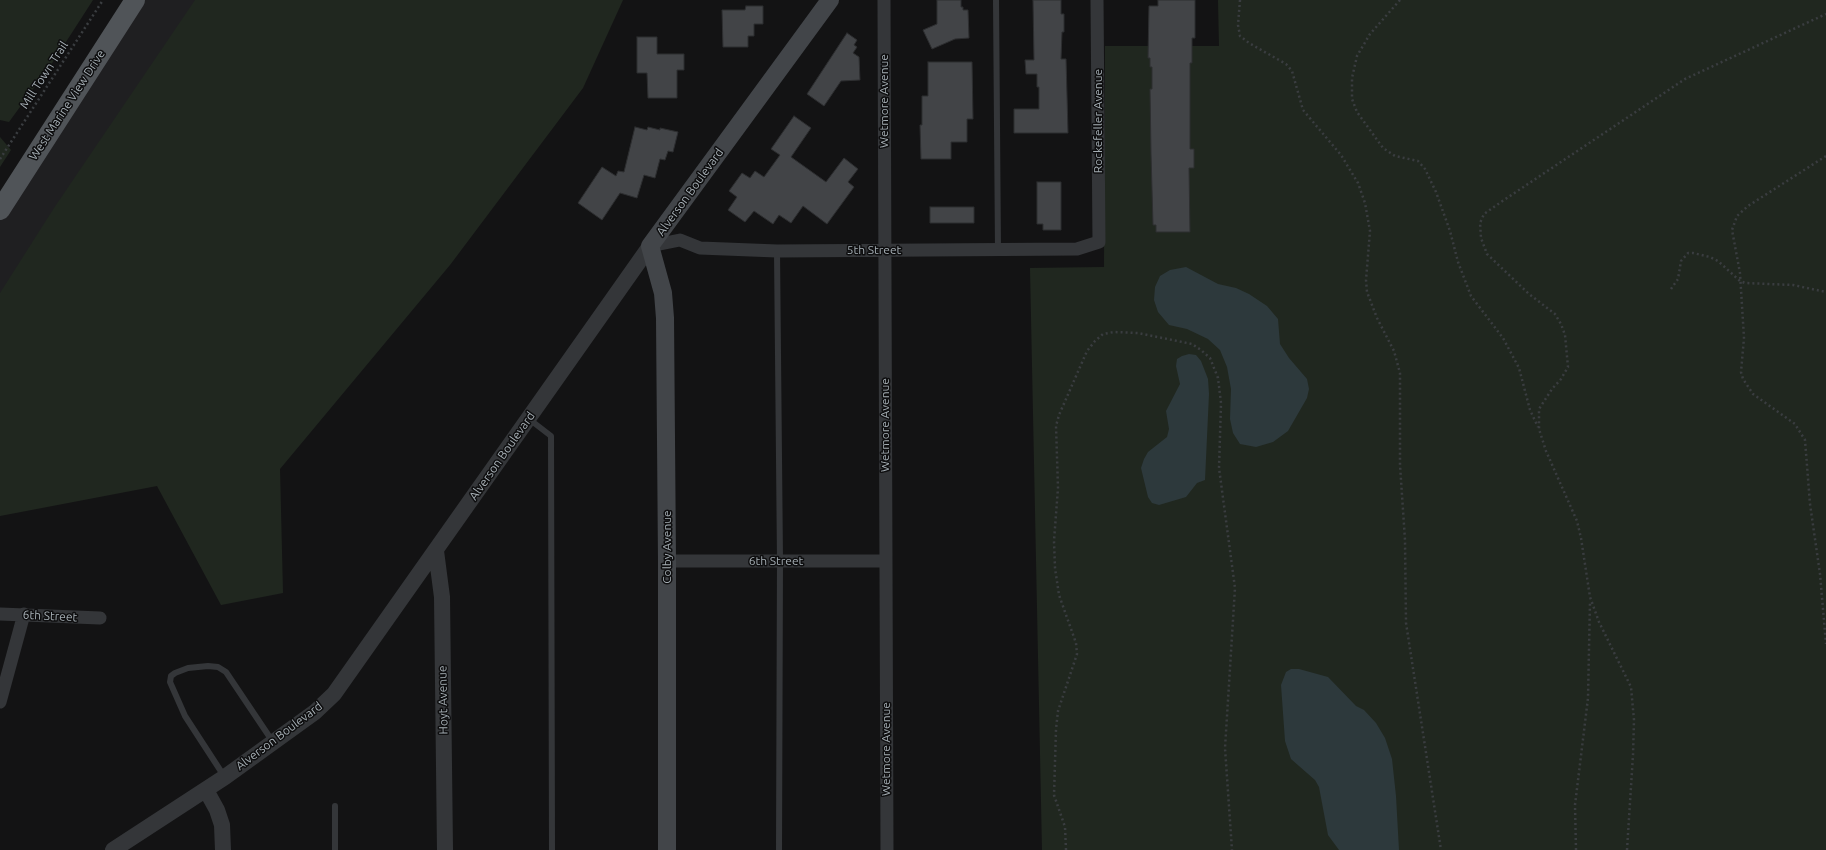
<!DOCTYPE html>
<style>
body{margin:0}
canvas{display:block;background:#131314}
</style>
<canvas width="1826" height="850"></canvas>
<script>
const c = document.querySelector('canvas').getContext('2d');
c.lineJoin = 'round';
function fillPath(path, color) { c.fillStyle = color; c.fill(path, 'evenodd'); }
const toPath = rows => new Path2D(rows.map(r => 'M' + r).join(''));
function trace(path, color, width, dash) { c.strokeStyle = color; c.lineWidth = width; c.lineCap = dash ? 'butt' : 'round'; c.setLineDash(dash || []); c.stroke(path); }
function write(font, color, halo, rows, align = 'center') {
  c.font = font + ' Ubuntu,sans-serif'; c.lineWidth = 3; c.setLineDash([]); c.textBaseline = 'middle'; c.strokeStyle = halo; c.fillStyle = color; for (const [text, x, y, turn = 0] of rows) {
    c.save(); c.translate(x, y); c.rotate((+turn || 0) * Math.PI / 180); c.textAlign = isNaN(turn) ? turn : align; if (halo) c.strokeText(text, 0, 0); c.fillText(text, 0, 0); c.restore();
  }
}
fillPath(toPath([
 [133,0,196,0,0,311,0,210]
]), '#1f1f21');
fillPath(toPath([
 [0,0,93,0,55,59,9,122,0,120],
 [195,0,623,0,583,88,450,265,280,469,283,593,221,605,157,486,0,516,0,293,54,208],
 [1218,0,1826,0,1826,850,1042,850,1030,268,1104,267,1105,46,1219,46],
 [0,137,11,150,0,167]
]), '#20271f');
fillPath(toPath([
 [1186,267,1218,284,1236,288,1249,294,1267,306,1278,319,1280,344,1289,358,1307,379,1309,389,1307,398,1288,431,1273,442,1256,447,1240,444,1233,433,1230,419,1231,389,1227,367,1220,350,1208,339,1187,329,1169,325,1158,312,1154,300,1155,287,1160,276,1170,270],
 [1189,354,1196,355,1201,361,1208,379,1209,394,1205,480,1197,483,1186,497,1159,505,1152,503,1148,497,1141,468,1144,459,1148,452,1167,437,1169,429,1166,411,1180,384,1176,366,1177,359,1182,356],
 [1291,669,1299,669,1328,677,1356,706,1364,710,1376,723,1385,738,1392,759,1396,796,1399,850,1339,850,1328,835,1319,787,1315,780,1291,759,1285,741,1281,685,1286,672]
]), '#2d393c');
const building = toPath([
 [937,0,961,0,961,7,963,7,963,10,968,10,969,38,955,39,932,49,923,30,937,24,937,0],
 [1033,0,1061,0,1061,14,1064,14,1064,32,1062,32,1061,59,1066,59,1068,133,1014,133,1014,109,1039,109,1039,87,1037,87,1037,74,1026,74,1025,60,1034,60,1033,0],
 [1158,0,1195,0,1195,38,1192,38,1192,63,1190,63,1190,149,1194,149,1194,168,1189,168,1190,232,1156,232,1156,225,1153,225,1151,154,1150,89,1152,89,1152,67,1150,67,1150,58,1148,58,1149,6,1158,6,1158,0],
 [746,6,763,6,763,24,754,24,754,36,748,36,748,47,723,47,722,10,745,10,746,6],
 [847,33,857,40,854,45,857,47,853,53,859,57,860,80,841,81,824,106,807,94,847,33],
 [637,37,657,37,657,54,684,54,684,70,677,70,677,98,648,98,647,73,637,73,637,37],
 [928,62,972,62,973,119,967,119,967,142,951,142,951,159,921,159,920,125,922,125,922,96,928,96,928,62],
 [794,116,811,128,791,157,826,182,844,158,858,169,848,182,854,187,827,224,803,206,791,223,779,215,773,224,754,211,745,222,728,210,737,197,729,191,742,173,750,178,755,171,764,177,780,155,771,149,794,116],
 [635,127,647,130,648,127,660,130,660,128,678,132,673,152,668,151,665,160,660,159,655,178,644,175,637,198,620,193,602,220,578,203,602,167,616,176,618,171,624,172,635,127],
 [1037,182,1061,182,1061,230,1043,230,1043,224,1037,224,1037,182],
 [930,207,974,207,974,223,930,223,930,207]
]);
fillPath(building, '#424447');
trace(building, '#2d2e30', 1);
trace(toPath([
 [1240,0,1238,25,1240,36,1249,43,1286,64,1292,71,1303,110,1341,155,1358,183,1365,203,1370,231,1366,280,1367,292,1377,318,1394,351,1400,373,1400,465,1405,540,1406,623,1441,850],
 [1400,0,1370,34,1357,56,1352,78,1352,99,1357,112,1383,148,1395,156,1418,161,1425,169,1436,192,1450,231,1458,262,1471,296,1503,338,1519,368,1530,410,1538,427],
 [1826,156,1748,206,1737,216,1732,230,1740,273,1744,338,1741,372,1743,379,1753,394,1795,424,1805,440,1810,504,1820,574,1826,644],
 [0,159,103,0],
 [1671,289,1678,279,1681,261,1688,253,1693,253,1710,257,1718,261,1740,281,1745,283,1793,285,1826,292],
 [1066,850,1065,827,1054,795,1056,729,1058,711,1077,654,1076,643,1059,595,1055,568,1054,541,1058,488,1056,426,1059,415,1087,351,1095,341,1103,334,1114,332,1138,333,1192,344,1201,350,1210,358,1218,378,1221,403,1219,468,1235,588,1225,748,1232,850],
 [1576,850,1575,805,1588,698,1590,601],
 [1627,850,1633,755,1634,720,1631,687,1599,622,1590,597,1581,538,1577,521,1546,451,1539,429,1539,409,1552,389,1561,379,1568,367,1565,335,1561,324,1555,314,1529,294,1487,254,1481,238,1480,223,1484,214,1501,202,1685,79,1826,14]
]), '#3a3d40', 2.5, [2, 3]);
trace(toPath([
 [996,0,998,250],
 [777,251,780,561,779,850],
 [529,419,551,436,552,850],
 [224,776,185,716,170,682,171,676,175,673,188,668,208,666,218,667,226,672,273,742],
 [335,850,335,806]
]), '#343639', 6);
trace(toPath([
 [884,0,887,850],
 [650,246,680,240,700,248,777,251,1077,249,1099,242,1097,0],
 [667,561,885,561],
 [0,614,100,618],
 [0,702,24,614]
]), '#343639', 13);
trace(toPath([
 [436,551,442,597,445,850],
 [206,790,217,810,222,825,223,850],
 [113,850,225,777,315,712,334,694,650,246]
]), '#343639', 16);
trace(toPath([
 [667,850,667,561,665,318,663,293,650,246,830,0]
]), '#424549', 18);
trace(toPath([
 [0,210,135,0]
]), '#505458', 20);
write('12px', '#a5aeb4', '#0e0e0f', [
 ["Mill Town Trail",44,75,-57],
 ["Wetmore Avenue",884,101,-90],
 ["West Marine View Drive",67,105,-57],
 ["Rockefeller Avenue",1098,121,-90],
 ["Alverson Boulevard",690,192,-54],
 ["5th Street",874,250],
 ["Wetmore Avenue",885,425,-90],
 ["Alverson Boulevard",502,456,-55],
 ["Colby Avenue",667,547,-90],
 ["6th Street",776,561],
 ["6th Street",50,616,3],
 ["Hoyt Avenue",443,700,-91],
 ["Alverson Boulevard",279,736,-37],
 ["Wetmore Avenue",886,749,-90]
]);
</script>
